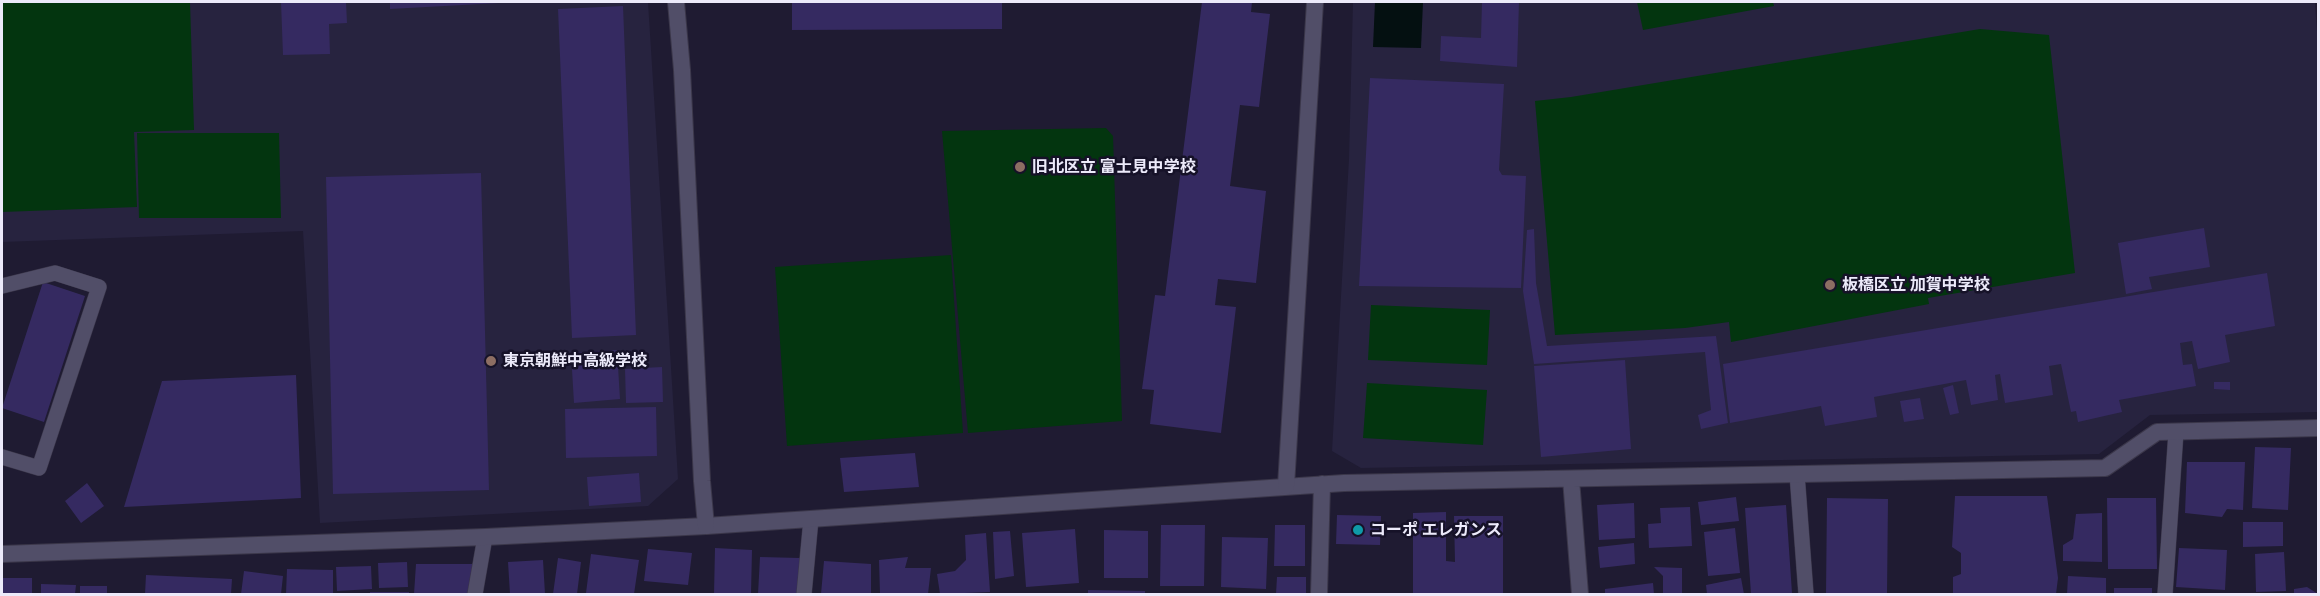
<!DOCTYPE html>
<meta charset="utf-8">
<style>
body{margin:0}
#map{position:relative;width:2320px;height:596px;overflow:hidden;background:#1f1b32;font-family:Ubuntu,sans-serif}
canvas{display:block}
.frame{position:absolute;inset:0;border:3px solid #eceafa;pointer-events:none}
</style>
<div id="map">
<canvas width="2320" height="596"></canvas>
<div class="frame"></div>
</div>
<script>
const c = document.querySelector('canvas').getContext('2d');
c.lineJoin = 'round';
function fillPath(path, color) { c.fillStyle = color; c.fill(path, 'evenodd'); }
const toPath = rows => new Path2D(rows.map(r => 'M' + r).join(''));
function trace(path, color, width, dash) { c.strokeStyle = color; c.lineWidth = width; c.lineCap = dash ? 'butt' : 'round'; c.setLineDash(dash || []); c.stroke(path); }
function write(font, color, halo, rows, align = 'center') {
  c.font = font + ' Ubuntu,"Noto Sans JP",sans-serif'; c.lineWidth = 5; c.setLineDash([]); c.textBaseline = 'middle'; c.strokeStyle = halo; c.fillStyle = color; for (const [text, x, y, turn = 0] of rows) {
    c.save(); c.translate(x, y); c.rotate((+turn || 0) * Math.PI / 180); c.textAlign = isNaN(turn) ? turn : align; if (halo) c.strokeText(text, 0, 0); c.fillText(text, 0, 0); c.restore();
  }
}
fillPath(toPath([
 [2,2,648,2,678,479,648,506,320,523,303,231,2,242],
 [1353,2,2315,2,2318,46,2318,412,2150,415,2099,454,1361,468,1332,451,1349,159]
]), '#27233f');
fillPath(toPath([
 [2,2,190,2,194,130,134,132,137,207,2,212],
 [1637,2,1773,2,1774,6,1643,30],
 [1980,29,2049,35,2075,273,1928,298,1929,304,1731,342,1729,322,1685,328,1555,335,1535,101,1571,97],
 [1106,128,1113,136,1122,421,968,433,942,131],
 [137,133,279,133,281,218,139,218],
 [951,255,963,433,787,446,775,267],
 [1371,305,1490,310,1487,365,1368,360],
 [1367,383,1487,390,1483,445,1363,438]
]), '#03350f');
fillPath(toPath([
 [1375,2,1423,2,1421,48,1373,47]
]), '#041011');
fillPath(toPath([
 [281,2,346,2,347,23,329,24,330,54,283,55],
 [390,2,499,2,499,3,390,9],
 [792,2,1002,2,1002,29,792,30],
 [1202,2,1252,2,1251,12,1270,14,1259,107,1240,105,1230,186,1266,191,1256,283,1218,279,1215,305,1236,307,1221,433,1150,424,1154,390,1142,389,1155,295,1165,296],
 [1482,2,1519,2,1517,67,1440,61,1441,36,1481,38],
 [623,6,636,335,572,338,558,9],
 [1370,78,1504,84,1499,170,1502,175,1526,176,1521,288,1359,286],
 [481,173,489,490,333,494,326,177],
 [2204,228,2210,267,2149,277,2152,289,2126,294,2118,243],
 [1534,229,1536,283,1547,346,1716,336,1728,423,1701,429,1698,415,1711,410,1705,352,1534,364,1523,291,1527,230],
 [2267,273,2275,326,2225,335,2230,362,2198,369,2192,341,2180,343,2183,365,2192,364,2196,386,2119,400,2122,412,2078,422,2076,411,2071,412,2061,364,2049,366,2053,395,2005,403,2000,374,1995,375,1998,400,1971,405,1966,380,1874,397,1877,417,1825,426,1821,406,1730,423,1723,364],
 [43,282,85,296,44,422,2,408],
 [617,350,620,399,574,403,571,353],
 [1625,360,1631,449,1541,457,1534,366],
 [662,367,663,402,626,403,625,369],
 [296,375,301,498,124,507,162,381],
 [2214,382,2230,382,2230,390,2214,389],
 [1953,385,1959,413,1950,415,1943,388],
 [1920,398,1924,419,1904,422,1900,401],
 [656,407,657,456,566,458,565,409],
 [2255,447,2291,448,2288,510,2252,508],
 [915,453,919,487,844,492,840,458],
 [2187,462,2245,462,2243,510,2227,509,2222,517,2185,513],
 [639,473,641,502,589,506,587,477],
 [87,483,104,506,81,523,65,501],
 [1955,496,2047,496,2058,578,2056,594,1953,594,1953,577,1961,574,1961,553,1952,547],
 [1736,497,1739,521,1701,525,1698,502],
 [1827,498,1888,499,1887,594,1826,594],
 [2107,498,2156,498,2157,569,2108,569],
 [1634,503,1635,538,1599,540,1597,505],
 [1786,505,1792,593,1751,594,1745,508],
 [1690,507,1692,546,1649,548,1648,524,1661,523,1660,508],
 [1446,512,1446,561,1455,562,1454,516,1503,516,1503,594,1413,594,1413,513],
 [2102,513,2102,562,2063,561,2063,545,2073,539,2076,514],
 [1337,515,1381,516,1380,545,1336,544],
 [2243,522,2283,522,2283,546,2243,547],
 [1161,525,1205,525,1204,586,1160,586],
 [1275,525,1305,525,1305,566,1274,566],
 [1735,528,1740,573,1708,576,1704,532],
 [1075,529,1079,583,1026,587,1022,533],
 [1104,530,1148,531,1148,578,1104,578],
 [1010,531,1014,576,995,579,993,532],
 [986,533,990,592,940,594,937,574,955,571,966,560,965,535],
 [1222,537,1268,538,1266,589,1221,587],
 [1634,543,1635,564,1600,568,1598,547],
 [715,548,752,550,751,594,714,594],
 [2179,548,2227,550,2225,590,2176,587],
 [648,549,692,553,688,585,644,581],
 [2284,552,2286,591,2256,592,2255,554],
 [591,554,639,560,634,594,586,593],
 [760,557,800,558,797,594,758,594],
 [908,557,905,568,931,568,928,594,880,594,879,560],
 [558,558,581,562,577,594,553,594],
 [543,560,545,594,510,594,508,562],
 [824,561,871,564,871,594,821,594],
 [407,562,408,587,379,588,378,563],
 [416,564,474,564,471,594,414,594],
 [371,566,372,589,337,591,336,567],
 [1654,567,1682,568,1682,594,1663,594,1663,576],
 [287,569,333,570,333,594,286,594],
 [244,571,283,576,281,594,241,594],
 [146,575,232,579,231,594,145,594],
 [2068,576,2106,578,2106,594,2067,594],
 [1277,577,1306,577,1306,594,1276,594],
 [2,578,32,578,32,594,2,594],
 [1741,578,1744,594,1707,594,1706,585],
 [1653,583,1654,594,1605,594,1605,589],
 [41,584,76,585,75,594,41,594],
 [80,586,107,586,107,594,80,594],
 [2307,587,2318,594,2294,594,2294,589],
 [2114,588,2152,588,2152,594,2114,594],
 [1088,590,1145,591,1145,594,1088,594],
 [370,592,409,592,409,594,370,594]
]), '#352a61');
const service = toPath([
 [2,286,55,273,99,287,39,468,2,457],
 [1797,474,1806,594],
 [475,594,485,537],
 [804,594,811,519],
 [2165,594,2176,432]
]);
const minor = toPath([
 [1571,479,1580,594],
 [2,554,485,537,706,526,1344,483,2105,468,2157,432,2318,428],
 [1319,594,1322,484]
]);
const tertiary = toPath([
 [676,2,682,70,702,481,706,526],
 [1286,486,1315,2]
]);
trace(service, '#3b374a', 16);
trace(minor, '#3b374a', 18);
trace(tertiary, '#3b374a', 18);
trace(service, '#514e68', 15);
trace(minor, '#514e68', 16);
trace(tertiary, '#514e68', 16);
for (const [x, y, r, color] of [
 [1020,167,6,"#8d6e63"],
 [1830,285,6,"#8d6e63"],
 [491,361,6,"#8d6e63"],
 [1358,530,6,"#0f9aa8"]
]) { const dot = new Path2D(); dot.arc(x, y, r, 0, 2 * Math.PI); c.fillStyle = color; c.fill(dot); trace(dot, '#161228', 2); }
write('bold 16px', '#eceafa', '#161228', [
 ["旧北区立 富士見中学校",1032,167],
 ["板橋区立 加賀中学校",1842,285],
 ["東京朝鮮中高級学校",503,361],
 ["コーポ エレガンス",1370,530]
], 'left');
</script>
